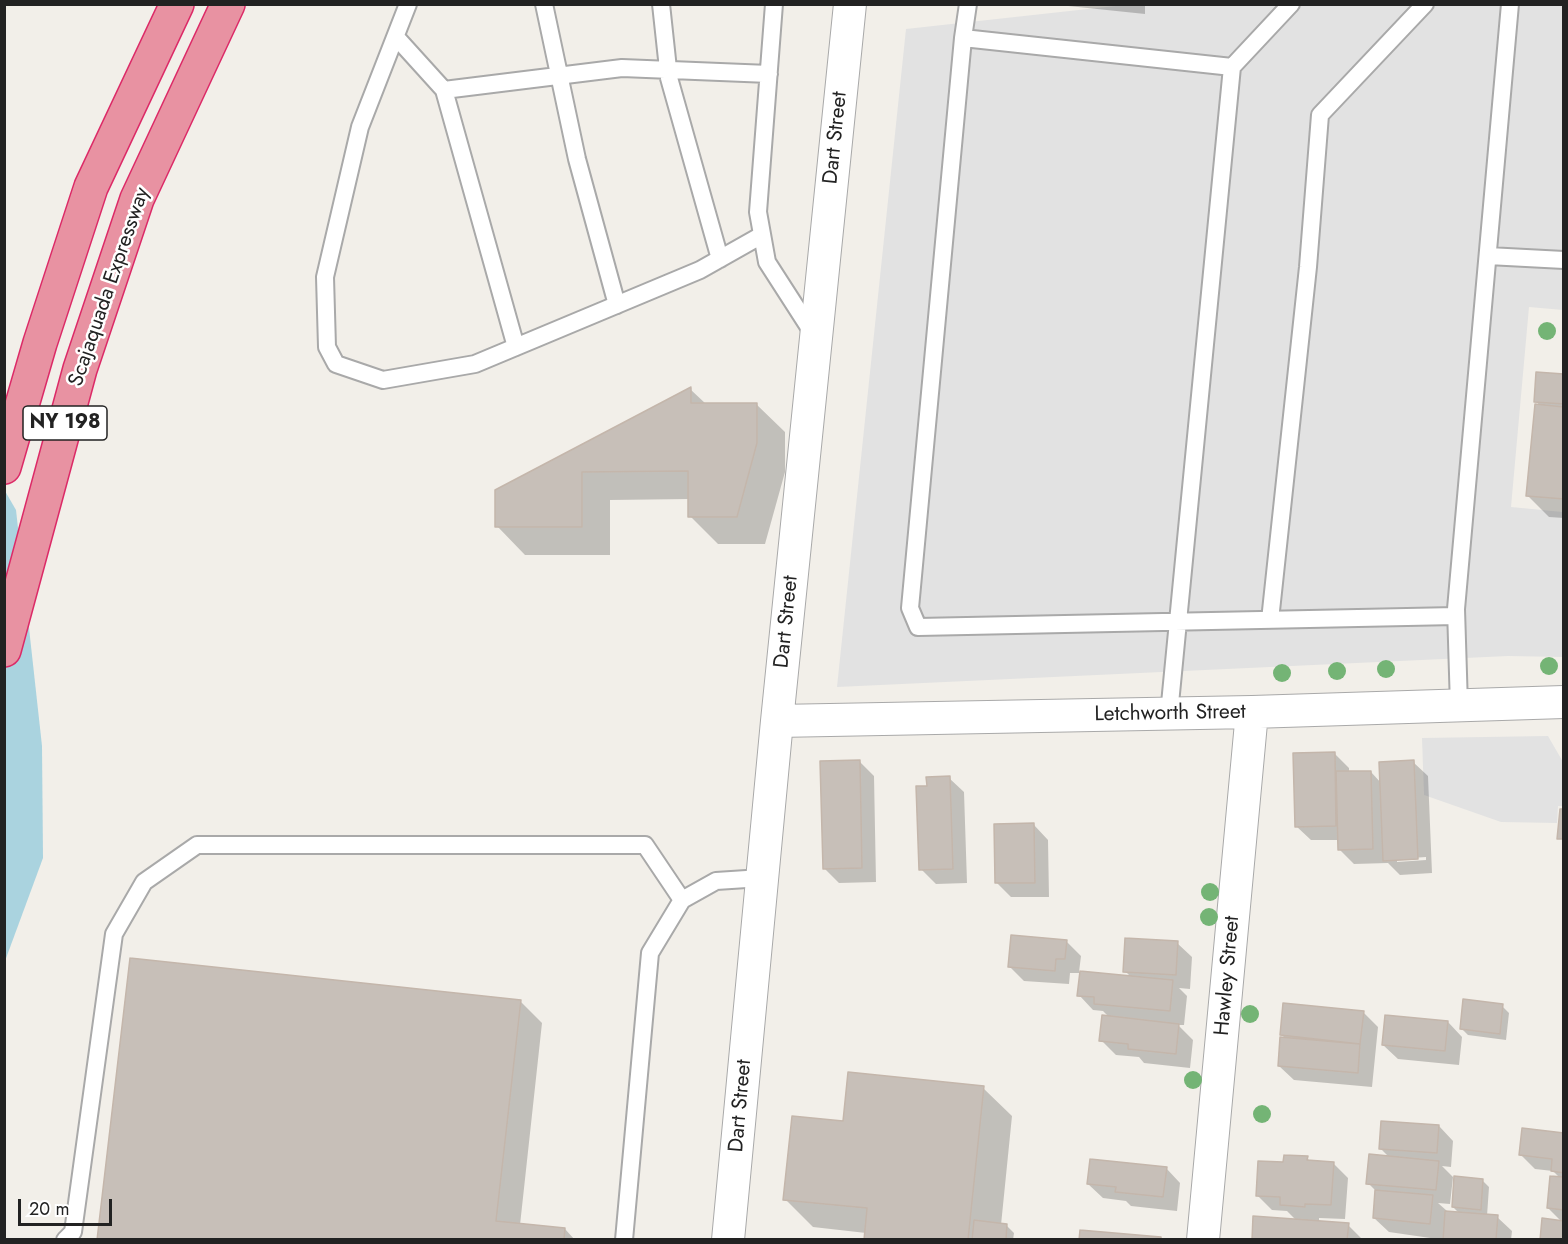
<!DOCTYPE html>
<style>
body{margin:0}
#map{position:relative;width:1568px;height:1244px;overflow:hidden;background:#f2efe9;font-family:Jost,sans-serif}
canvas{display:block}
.frame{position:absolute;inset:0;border:6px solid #222;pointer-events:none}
.scale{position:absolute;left:18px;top:1199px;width:94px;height:27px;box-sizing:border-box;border:3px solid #222;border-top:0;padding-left:8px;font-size:18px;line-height:21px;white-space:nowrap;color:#222;-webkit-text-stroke:4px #fff;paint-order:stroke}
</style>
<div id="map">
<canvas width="1568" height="1244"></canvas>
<div class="frame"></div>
<div class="scale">20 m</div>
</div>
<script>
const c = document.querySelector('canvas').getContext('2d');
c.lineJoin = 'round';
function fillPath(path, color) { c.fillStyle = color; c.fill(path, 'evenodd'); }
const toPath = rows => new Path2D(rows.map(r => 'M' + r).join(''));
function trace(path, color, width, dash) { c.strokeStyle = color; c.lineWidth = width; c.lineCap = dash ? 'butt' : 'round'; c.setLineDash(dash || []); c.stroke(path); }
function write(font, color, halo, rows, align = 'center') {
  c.font = font + ' Jost,sans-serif'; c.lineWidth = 5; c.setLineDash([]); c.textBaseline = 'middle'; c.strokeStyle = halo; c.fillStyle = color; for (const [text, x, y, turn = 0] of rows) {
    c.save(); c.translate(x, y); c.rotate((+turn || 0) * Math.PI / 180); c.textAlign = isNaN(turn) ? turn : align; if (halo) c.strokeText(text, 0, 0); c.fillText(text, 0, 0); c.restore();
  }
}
fillPath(toPath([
 [1133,4,1563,5,1563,310,1529,307,1511,507,1563,512,1563,657,1508,656,837,687,906,29],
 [1548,736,1563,762,1563,806,1558,806,1557,823,1501,822,1424,795,1422,738]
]), '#e2e2e2');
fillPath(toPath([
 [5,491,16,510,42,746,43,858,5,961]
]), '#aad3df');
fillPath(toPath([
 [1049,4,1145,4,1145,14],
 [1564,375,1564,518,1549,517,1527,495,1540,406,1536,401],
 [690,389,706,404,756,404,785,432,785,472,765,544,718,544,690,516,690,499,610,500,610,555,525,555,497,526],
 [1334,753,1349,768,1349,773,1371,772,1382,784,1413,762,1428,776,1432,873,1400,875,1388,863,1354,864,1340,850,1340,840,1311,840,1296,826],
 [1426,857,1426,860,1397,862,1397,859],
 [859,761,874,776,876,882,839,883,824,868],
 [949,778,964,792,967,883,936,884,921,869,928,787],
 [1034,825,1048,840,1049,897,1011,897,997,883],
 [1066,941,1081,956,1079,972,1131,977,1125,971,1177,943,1192,957,1190,989,1179,988,1187,996,1184,1025,1178,1025,1193,1040,1190,1068,1144,1063,1139,1057,1116,1055,1101,1040,1109,1017,1103,1011,1093,1010,1079,995,1081,973,1070,973,1069,984,1024,981,1009,966],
 [520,1001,542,1023,520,1225,565,1229,575,1240,99,1240],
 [1502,1006,1509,1013,1506,1040,1468,1035,1461,1028],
 [1363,1012,1378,1027,1372,1087,1294,1080,1279,1066,1285,1038,1282,1035],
 [1448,1022,1462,1037,1459,1065,1398,1059,1383,1045],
 [983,1088,1012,1116,1001,1225,1007,1226,1014,1233,1013,1240,865,1240,866,1233,813,1227,785,1199,844,1122],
 [1439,1126,1453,1141,1451,1167,1442,1166,1453,1177,1450,1204,1438,1203,1447,1211,1460,1214,1453,1207,1482,1180,1489,1187,1487,1216,1497,1217,1512,1231,1511,1240,1444,1240,1389,1232,1374,1218,1377,1192,1368,1183,1390,1158,1380,1148],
 [1564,1134,1564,1240,1562,1222,1548,1208,1560,1178,1553,1171,1535,1169,1521,1155],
 [1307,1158,1311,1162,1333,1163,1348,1178,1345,1219,1319,1218,1319,1222,1348,1225,1363,1240,1253,1240,1297,1221,1287,1211,1272,1210,1257,1195,1285,1164],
 [1166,1168,1180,1183,1177,1211,1131,1206,1126,1201,1103,1198,1088,1184]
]), '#0003');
const building = toPath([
 [1536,372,1564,374,1564,404,1534,402,1536,372],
 [691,387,691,403,757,403,757,443,737,517,688,517,688,471,582,472,582,527,495,527,495,490,691,387],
 [1535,404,1564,407,1564,499,1526,496,1535,404],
 [1335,752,1336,826,1295,827,1293,753,1335,752],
 [860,760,862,868,823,869,820,761,860,760],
 [1414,760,1418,859,1383,861,1379,762,1414,760],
 [1336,771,1371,771,1373,849,1338,850,1336,771],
 [950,776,953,869,919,870,916,786,927,786,926,777,950,776],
 [1560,809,1564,809,1564,839,1557,839,1560,809],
 [1034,823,1035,883,995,883,994,824,1034,823],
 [1011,935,1067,940,1065,959,1056,959,1055,971,1008,967,1011,935],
 [1125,938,1178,941,1176,975,1123,972,1125,938],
 [130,958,521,1000,496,1221,565,1228,564,1240,97,1240,130,958],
 [1080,971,1173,980,1170,1011,1094,1004,1094,997,1077,996,1080,971],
 [1463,999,1503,1004,1500,1034,1460,1029,1463,999],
 [1283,1003,1364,1011,1360,1044,1280,1035,1283,1003],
 [1102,1015,1179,1024,1176,1054,1128,1049,1128,1044,1099,1041,1102,1015],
 [1385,1015,1448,1021,1445,1051,1382,1045,1385,1015],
 [1280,1037,1360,1044,1358,1073,1278,1066,1280,1037],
 [848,1072,984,1086,968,1240,864,1240,867,1208,783,1200,792,1116,843,1121,848,1072],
 [1381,1121,1439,1125,1437,1153,1379,1149,1381,1121],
 [1522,1128,1564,1133,1564,1173,1551,1171,1552,1159,1519,1155,1522,1128],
 [1369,1154,1439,1161,1436,1190,1366,1184,1369,1154],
 [1284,1155,1308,1156,1307,1160,1334,1162,1331,1205,1305,1204,1305,1207,1280,1205,1280,1197,1256,1196,1258,1161,1283,1162,1284,1155],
 [1090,1159,1167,1167,1163,1197,1115,1192,1116,1187,1087,1184,1090,1159],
 [1454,1176,1483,1179,1481,1210,1452,1207,1454,1176],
 [1550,1176,1564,1177,1564,1210,1547,1208,1550,1176],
 [1375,1190,1433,1195,1430,1224,1373,1218,1375,1190],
 [1445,1211,1498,1215,1496,1240,1443,1240,1445,1211],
 [1253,1216,1349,1223,1347,1240,1252,1240,1253,1216],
 [1542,1218,1564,1221,1564,1240,1540,1240,1542,1218],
 [974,1220,1007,1224,1006,1240,972,1240,974,1220],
 [1080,1230,1161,1237,1161,1240,1079,1240,1080,1230]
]);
fillPath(building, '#c7bfb8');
trace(building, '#c4b6ab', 1.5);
const lane = toPath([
 [408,4,360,127,325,277,327,347,336,364,383,380,475,364,700,270,762,235],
 [544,4,577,159,617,305],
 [661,4,669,78,720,259],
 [774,4,758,212,767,262,814,335],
 [968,4,963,38,1232,67],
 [396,37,444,90,516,347],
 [963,38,910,608,918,627,1456,616],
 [444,90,622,68,769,74],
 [1488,256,1564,260],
 [1270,620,1308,267,1320,115,1425,4],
 [1459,706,1456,609,1510,4],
 [1169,714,1232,67,1291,4],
 [65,1240,73,1232,114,934,144,882,197,845,645,845,682,900],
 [624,1240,650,953,682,900,716,881,762,878]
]);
const street = toPath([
 [777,721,1252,712,1564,702],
 [728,1240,777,721,850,4],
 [1203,1240,1252,712]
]);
const highway = toPath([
 [4,467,40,343,91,187,177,4],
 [4,650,80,369,137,199,228,4]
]);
trace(lane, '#a9a9a9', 20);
trace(street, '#a9a9a9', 34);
trace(highway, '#dc2a67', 36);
trace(lane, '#fff', 16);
trace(street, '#fff', 32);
trace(highway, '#e892a2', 33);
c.fillStyle = '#74b475';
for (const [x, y] of [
 [1547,331],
 [1549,666],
 [1386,669],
 [1337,671],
 [1282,673],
 [1210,892],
 [1209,917],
 [1250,1014],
 [1193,1080],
 [1262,1114]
]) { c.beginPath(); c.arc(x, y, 9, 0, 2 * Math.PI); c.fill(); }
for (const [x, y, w] of [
 [65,423,84]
]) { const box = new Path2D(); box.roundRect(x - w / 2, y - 17, w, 34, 4.5); c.fillStyle = '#fff'; c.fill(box); trace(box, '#222', 1.5); }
write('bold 20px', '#222', null, [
 ["NY 198",65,423]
]);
write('21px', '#222', '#fff', [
 ["Dart Street",836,138,-84],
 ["Scajaquada Expressway",110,287,-71],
 ["Dart Street",787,622,-84],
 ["Letchworth Street",1170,714,-1],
 ["Hawley Street",1228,976,-85],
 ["Dart Street",741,1106,-85]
]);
</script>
